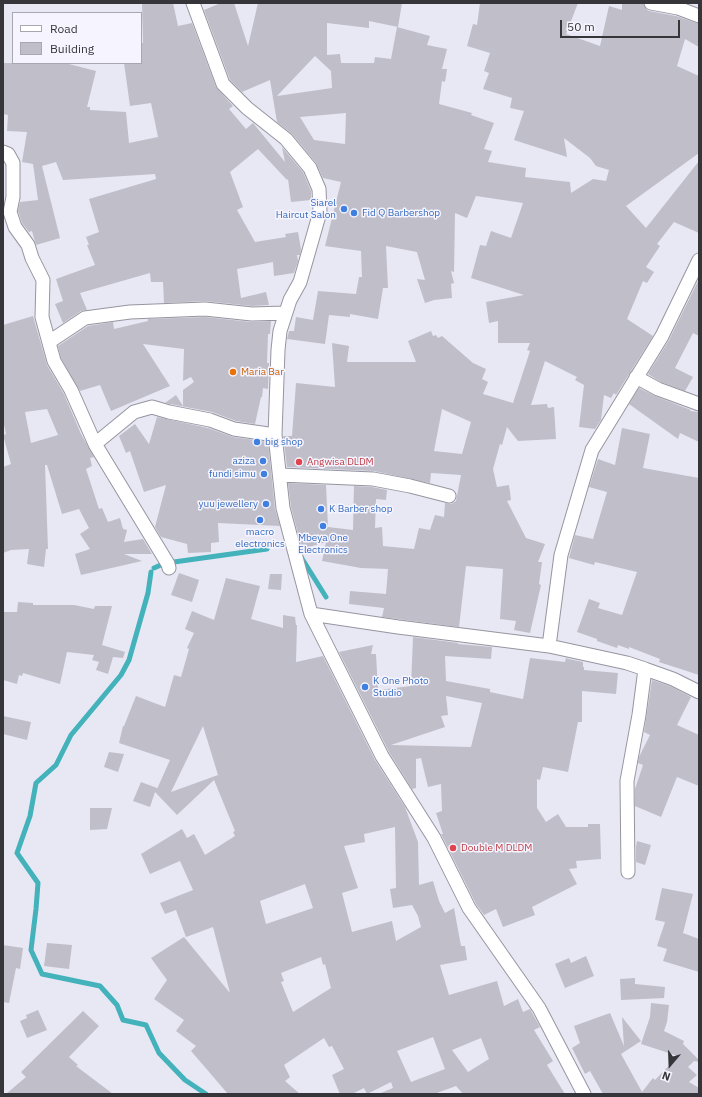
<!DOCTYPE html>
<style>
body{margin:0}
#map{position:relative;width:702px;height:1097px;overflow:hidden;background:#e8e8f4;font-family:"IBM Plex Sans",sans-serif}
canvas{display:block}
.frame{position:absolute;inset:0;border:4px solid #35353a;pointer-events:none}
.legend{position:absolute;left:12px;top:12px;width:130px;height:52px;box-sizing:border-box;background:#f6f5ff;border:1px solid #a9a8b0;margin:0;padding:5px 7px;list-style:none;font-size:12px;color:#35353a}
.legend li{display:flex;align-items:center;gap:8px;height:20px}
.legend b{width:20px;border:1px solid #a9a8b0}
.north{position:absolute;left:650px;top:1045px;width:40px;height:40px;-webkit-text-stroke:3px #f6f5ff;paint-order:stroke;rotate:199deg;font-size:11px;font-weight:700;line-height:16px;text-align:center;color:#35353a}
.north::after{content:'';display:block;margin:auto;width:14px;height:18px;background:#35353a;clip-path:polygon(50% 0,100% 100%,50% 72%,0 100%)}
.scale{position:absolute;left:560px;top:20px;width:120px;height:18px;box-sizing:border-box;border:2px solid #35353a;border-top:0;padding-left:5px;font-size:12px;line-height:14px;white-space:nowrap;color:#35353a;-webkit-text-stroke:3px #f6f5ff;paint-order:stroke}
</style>
<div id="map">
<canvas width="702" height="1097"></canvas>
<div class="frame"></div>
<ul class="legend">
<li><b style="height:5px;background:#fff"></b>Road</li>
<li><b style="height:11px;background:#bfbec9"></b>Building</li>
</ul>
<div class="north">N</div>
<div class="scale">50 m</div>
</div>
<script>
const c = document.querySelector('canvas').getContext('2d');
c.lineJoin = 'round';
const toPath = rows => new Path2D(rows.map(r => 'M' + r).join(''));
function trace(path, color, width, dash) { c.strokeStyle = color; c.lineWidth = width; c.lineCap = dash ? 'butt' : 'round'; c.setLineDash(dash || []); c.stroke(path); }
function fillPath(path, color) { c.fillStyle = color; c.fill(path, 'evenodd'); }
function write(font, color, halo, rows, align = 'center') {
  c.font = font + ' "IBM Plex Sans",sans-serif'; c.lineWidth = 3; c.setLineDash([]); c.textBaseline = 'middle'; c.strokeStyle = halo; c.fillStyle = color; for (const [text, x, y, turn = 0] of rows) {
    c.save(); c.translate(x, y); c.rotate((+turn || 0) * Math.PI / 180); c.textAlign = isNaN(turn) ? turn : align; if (halo) c.strokeText(text, 0, 0); c.fillText(text, 0, 0); c.restore();
  }
}
trace(toPath([
 [301,557,326,597],
 [174,562,267,549],
 [154,568,163,564],
 [151,572,148,593,129,660,121,675,71,735,56,765,36,783,30,816,17,853,38,883,36,909,31,950,42,974,100,986,117,1005,123,1020,146,1025,159,1053,185,1080,206,1094]
]), '#43b2bb', 5);
fillPath(toPath([
 [142,3,173,3,178,26,192,23,216,87,233,106,229,109,246,129,253,123,285,162,282,147,303,172,311,191,311,200,291,202,288,179,287,180,258,149,230,172,243,207,237,210,255,242,286,237,285,234,298,232,301,249,300,255,297,255,298,261,294,273,274,276,273,262,237,269,241,298,266,292,269,305,252,306,205,301,164,303,163,282,151,282,150,273,80,293,87,310,81,311,63,323,55,304,63,301,56,279,95,265,87,245,89,245,86,237,99,232,89,199,156,179,155,174,63,180,56,162,42,166,60,238,36,245,32,231,29,232,22,223,18,211,20,202,38,200,33,164,22,162,27,132,7,131,8,115,3,114,3,63,65,63,96,71,87,107,90,107,90,110,126,112,129,143,158,137,151,103,130,106,124,63,141,63,141,43,143,43],
 [221,3,234,3,248,46,258,3,402,3,398,27,369,21,369,28,327,23,327,55,340,54,341,63,374,63,375,57,391,59,397,27,430,36,427,45,447,49,442,69,447,69,445,82,442,81,439,104,472,113,471,115,494,123,484,149,492,151,488,162,526,168,525,177,570,182,571,193,593,179,606,181,609,170,596,166,590,158,564,138,567,157,514,140,524,111,510,108,512,98,483,89,489,73,484,71,490,53,467,46,473,24,477,25,480,3,578,3,566,34,600,46,609,6,622,10,622,3,643,3,646,9,649,11,676,16,699,24,699,47,685,39,677,66,699,76,699,153,626,206,646,228,699,161,699,233,674,222,657,244,660,246,646,267,654,272,647,283,643,281,627,319,653,336,616,395,614,393,611,398,604,395,601,420,595,429,579,427,584,385,575,380,577,377,545,361,531,405,547,404,548,408,554,407,556,439,518,441,507,427,502,445,500,444,493,469,497,487,509,485,511,500,507,501,526,538,545,544,538,562,542,562,539,584,541,585,530,633,514,630,516,621,500,619,503,569,466,566,459,627,382,617,384,608,349,604,350,591,386,594,388,569,361,568,322,561,326,542,302,549,291,507,288,483,326,485,328,527,353,530,354,486,372,487,387,490,386,500,376,499,375,528,382,527,383,546,414,549,419,528,430,530,435,515,444,517,445,503,451,504,456,501,461,475,431,473,430,483,374,471,287,467,283,436,292,436,296,383,335,387,332,343,349,346,347,362,416,362,408,341,431,331,433,336,436,335,438,338,442,336,473,363,486,369,482,379,488,382,483,394,513,403,530,351,527,350,530,343,498,343,498,321,489,323,486,302,524,295,471,278,480,245,486,246,491,231,511,238,523,203,476,196,467,218,455,213,454,272,451,271,454,283,451,284,452,298,434,300,425,303,417,279,425,280,417,252,386,246,388,288,383,288,378,319,350,314,350,317,329,315,325,344,287,339,289,331,294,331,296,317,313,320,318,291,356,294,359,277,362,277,361,251,325,246,341,182,323,178,316,163,292,134,277,122,270,80,242,92,230,80,204,10],
 [315,56,331,71,332,88,277,96],
 [346,113,345,144,314,140,300,117],
 [442,409,471,422,462,454,434,451],
 [699,279,699,336,693,333,675,368,693,377,685,391,661,382,648,374,669,340],
 [33,316,47,365,64,394,81,434,94,457,90,458,92,466,86,469,99,509,102,508,108,522,120,518,123,529,127,530,124,542,143,539,152,554,124,554,142,561,81,575,75,554,90,549,80,534,89,528,79,509,62,514,47,465,45,465,48,549,46,549,44,567,27,564,29,549,11,550,3,553,3,467,11,464,3,435,6,434,3,420,3,325],
 [47,409,58,435,31,443,25,412],
 [205,317,251,322,271,321,270,334,268,334,267,363,269,363,268,389,263,388,262,397,261,397,255,424,236,421,212,412,165,403,176,395,183,406,183,390,194,382,191,377,183,381,184,349,143,344,170,386,111,411,100,385,80,391,61,358,58,346,88,326,113,322,114,329,148,321,148,319],
 [639,388,655,396,691,410,690,411,699,412,699,442,680,433,678,439,629,404],
 [157,417,208,428,233,437,268,442,275,509,280,526,218,523,219,542,211,543,211,552,188,553,187,544,161,537,155,527,166,485,144,492,130,451,126,453,119,436,135,424,149,444],
 [622,428,650,434,643,468,699,478,699,675,659,662,660,659,629,647,629,649,618,645,617,648,597,641,597,639,577,632,589,599,600,603,598,608,622,615,637,572,595,562,594,565,569,558,575,535,593,539,607,492,589,487,598,459,615,465],
 [179,573,199,580,192,602,171,595],
 [270,574,282,574,281,590,268,589],
 [226,578,260,586,251,619,283,628,283,615,295,617,296,625,297,625,296,662,323,656,375,760,405,807,418,842,419,885,433,881,439,901,445,913,454,908,461,946,465,946,467,960,440,965,449,995,497,981,504,1006,518,999,523,1012,530,1009,540,1027,534,1030,553,1061,547,1065,565,1094,463,1094,456,1086,434,1094,382,1094,381,1093,393,1088,391,1082,367,1094,364,1088,352,1094,340,1094,332,1075,344,1069,332,1046,329,1047,324,1038,284,1065,290,1077,285,1081,300,1094,228,1094,191,1051,196,1046,176,1031,184,1020,154,999,167,980,151,958,184,937,230,993,213,927,186,937,176,910,165,914,160,903,193,890,180,861,150,874,141,854,182,829,187,838,194,834,205,855,235,836,233,832,235,831,214,780,177,815,155,792,150,807,133,801,141,782,157,788,157,789,170,760,119,743,123,726,124,726,136,696,165,707,174,675,181,677,189,649,187,648,194,633,185,629,192,611,214,620],
 [203,726,218,775,171,792],
 [395,827,396,888,390,889,393,908,412,905,418,916,421,927,396,941,392,921,352,932,342,893,358,888,344,846,365,842,364,834],
 [305,884,313,908,266,924,260,901],
 [321,957,323,965,325,964,331,988,293,1012,281,982,284,981,281,973],
 [433,1037,445,1069,411,1082,397,1051],
 [481,1038,489,1059,468,1072,452,1050],
 [18,602,33,603,33,605,74,605,94,609,95,606,112,606,102,645,125,652,123,658,113,657,108,674,96,670,99,662,92,660,94,655,67,652,60,684,23,673,22,676,19,675,17,684,3,680,3,612,17,612],
 [413,637,458,643,458,644,492,647,491,659,445,656,446,681,490,689,490,692,523,699,530,658,565,662,566,658,569,659,583,662,583,667,584,667,584,670,618,673,616,694,582,691,582,722,578,722,568,772,543,767,540,780,537,779,537,808,546,822,558,814,566,827,588,827,588,824,600,824,601,859,576,861,577,868,569,869,577,884,532,907,535,915,503,927,496,909,484,915,476,904,441,834,443,834,436,813,442,811,441,784,428,787,421,758,416,759,416,788,412,789,389,752,339,652,373,645,371,654,376,654,378,690,411,686],
 [446,696,482,703,471,747,391,745,445,727,441,716,448,715],
 [652,680,670,686,691,697,677,725,699,735,699,786,677,777,661,817,635,806,635,789,643,765,638,763,639,757,650,735,644,732],
 [3,716,31,722,27,740,3,734],
 [109,752,124,754,118,772,104,767],
 [90,808,112,808,107,829,90,830],
 [637,841,651,845,645,865,636,862,636,847],
 [662,888,693,894,683,933,699,939,699,972,663,961,667,949,657,946,665,922,655,920],
 [47,943,72,945,69,969,44,966],
 [3,945,23,948,20,969,16,968,9,1003,3,1002],
 [586,956,594,976,565,988,555,964,569,958,571,963],
 [635,978,635,984,665,987,664,998,621,1000,620,979],
 [651,1003,669,1005,667,1022,664,1031,684,1041,683,1044,699,1060,699,1062,694,1061,688,1067,697,1075,689,1082,699,1088,699,1094,603,1094,590,1071,585,1074,572,1048,580,1043,574,1026,610,1013,624,1046,622,1017,641,1041,621,1054,642,1092,653,1078,655,1080,678,1056,641,1044,650,1017],
 [38,1010,47,1030,27,1038,20,1021,27,1018,26,1015],
 [83,1011,99,1026,69,1057,78,1065,76,1066,113,1094,6,1094,26,1077,21,1072]
]), '#bfbec9');
const minor = toPath([
 [193,3,223,84,247,108,286,139,310,168,319,189,320,212,300,282,290,300,280,331,278,350,275,435,283,508,311,614,382,756,434,838,469,908,539,1008,584,1094],
 [651,3,678,8,699,16],
 [3,152,8,154,13,163,13,197,10,212,15,227,28,245,32,258,43,280,42,317,54,361,71,390,95,444,168,564,169,568],
 [49,342,85,318,130,312,205,309,252,314,285,313],
 [636,377,658,389,699,404],
 [95,444,134,412,152,407,169,412,210,420,234,429,275,435],
 [280,475,373,479,410,486,449,496],
 [311,614,398,627,549,646,627,663,645,669,639,715,627,781,628,872],
 [549,646,561,555,592,450,662,336,699,260],
 [645,669,673,679,699,692]
]);
trace(minor, '#9695a0', 15);
trace(minor, '#fff', 13);
for (const [x, y, r, color] of [
 [344,209,4,"#3f7fe0"],
 [354,213,4,"#3f7fe0"],
 [233,372,4,"#e8710a"],
 [257,442,4,"#3f7fe0"],
 [263,461,4,"#3f7fe0"],
 [299,462,4,"#e0444e"],
 [264,474,4,"#3f7fe0"],
 [266,504,4,"#3f7fe0"],
 [321,509,4,"#3f7fe0"],
 [260,520,4,"#3f7fe0"],
 [323,526,4,"#3f7fe0"],
 [365,687,4,"#3f7fe0"],
 [453,848,4,"#e0444e"]
]) { const dot = new Path2D(); dot.arc(x, y, r, 0, 2 * Math.PI); c.fillStyle = color; c.fill(dot); trace(dot, '#f6f5ff', 1.5); }
write('10px', '#366cbe', '#f6f5ff', [
 ["Siarel",336,203],
 ["Haircut Salon",336,215],
 ["Fid Q Barbershop",362,213,"left"],
 ["big shop",265,442,"left"],
 ["aziza",255,461],
 ["fundi simu",256,474],
 ["yuu jewellery",258,504],
 ["K Barber shop",329,509,"left"],
 ["macro",260,532,"center"],
 ["electronics",260,544,"center"],
 ["Mbeya One",323,538,"center"],
 ["Electronics",323,550,"center"],
 ["K One Photo",373,681,"left"],
 ["Studio",373,693,"left"]
], 'right');
write('10px', '#c56008', '#f6f5ff', [
 ["Maria Bar",241,372]
], 'left');
write('10px', '#be3a42', '#f6f5ff', [
 ["Angwisa DLDM",307,462],
 ["Double M DLDM",461,848]
], 'left');
</script>
